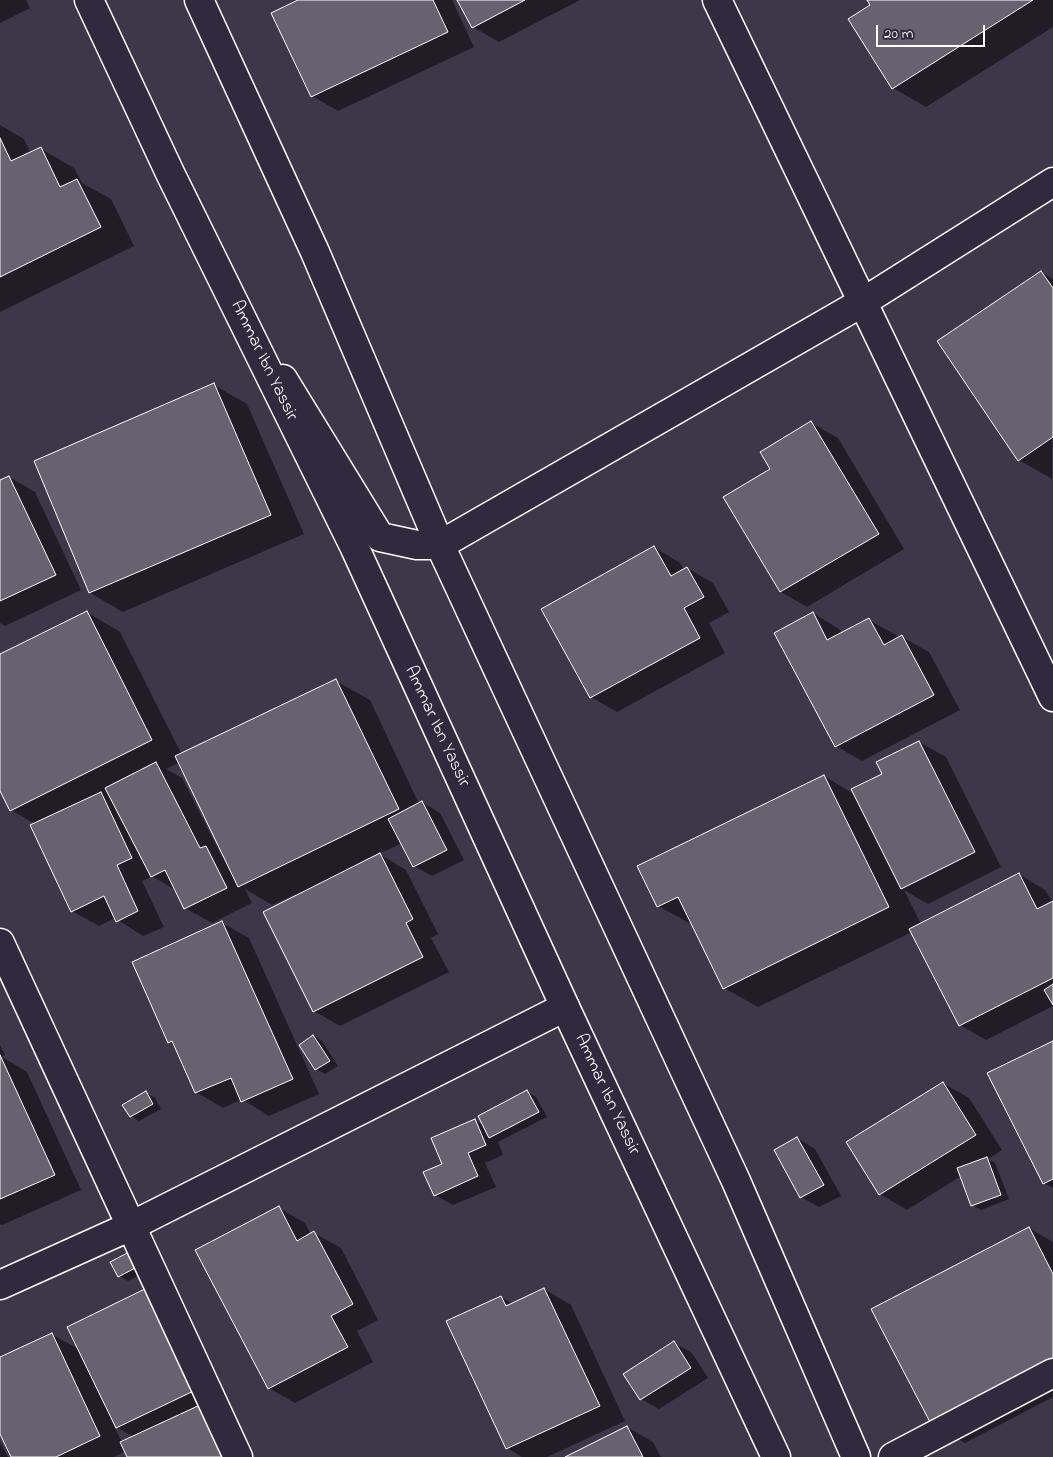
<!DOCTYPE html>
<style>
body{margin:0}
#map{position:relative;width:1053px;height:1457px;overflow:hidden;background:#3c3749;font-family:"Indie Flower",sans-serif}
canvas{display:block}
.scale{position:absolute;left:876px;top:25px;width:109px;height:22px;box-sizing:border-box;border:2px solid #fff;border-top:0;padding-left:6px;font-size:15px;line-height:18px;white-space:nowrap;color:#fff;-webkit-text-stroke:4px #2f2a3d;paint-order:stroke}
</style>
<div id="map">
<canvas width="1053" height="1457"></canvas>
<div class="scale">20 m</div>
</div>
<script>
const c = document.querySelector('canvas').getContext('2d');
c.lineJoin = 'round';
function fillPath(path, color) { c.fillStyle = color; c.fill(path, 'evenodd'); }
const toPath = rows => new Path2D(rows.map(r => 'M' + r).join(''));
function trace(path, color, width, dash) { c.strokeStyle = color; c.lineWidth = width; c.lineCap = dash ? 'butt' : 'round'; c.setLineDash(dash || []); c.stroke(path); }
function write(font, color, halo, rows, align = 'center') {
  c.font = font + ' "Indie Flower",sans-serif'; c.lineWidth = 4.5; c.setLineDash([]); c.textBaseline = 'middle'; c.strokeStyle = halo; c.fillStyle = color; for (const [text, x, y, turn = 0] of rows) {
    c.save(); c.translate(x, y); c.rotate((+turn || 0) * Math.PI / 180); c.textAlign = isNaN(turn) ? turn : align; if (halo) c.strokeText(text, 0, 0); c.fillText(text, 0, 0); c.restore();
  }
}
fillPath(toPath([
 [0,0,26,0,30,8,0,23],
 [301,0,452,0,474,47,338,111,312,96],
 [459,0,580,0,499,42,473,27],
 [868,0,1053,0,1053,27,926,107,893,88,872,5],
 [0,125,24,139,31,154,41,149,74,168,82,183,111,199,134,246,0,312],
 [1041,272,1053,279,1052,479,1019,460],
 [214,385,247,404,304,534,123,612,90,593],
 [811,423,838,438,904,549,807,607,781,592,725,497,772,470],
 [9,477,35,492,81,590,5,626,0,623,0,481],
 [654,547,680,563,684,570,687,568,713,583,729,612,709,623,725,653,617,712,591,697],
 [87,612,120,632,182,755,336,681,370,700,419,804,422,802,440,813,464,860,432,876,414,866,402,843,379,854,406,870,438,934,431,938,449,972,340,1026,314,1011,296,894,272,905,245,889,252,903,212,923,185,908,177,891,152,876,142,881,164,927,143,936,115,918,99,926,72,911,35,824,11,810,0,788,0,656],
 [180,762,226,859,222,857,182,778,166,769],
 [813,613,839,629,842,634,869,620,896,635,898,639,902,637,929,652,960,710,862,761,836,746],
 [919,742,946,757,1001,867,928,904,904,890,921,924,1019,874,1045,890,1053,902,1053,1006,986,1040,960,1025,912,932,758,1007,724,988,693,925,658,906,824,776,854,794,883,775],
 [222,923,249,938,319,1094,269,1116,242,1099,223,1108,196,1092,176,1046,169,1042],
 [314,1036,322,1041,338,1066,325,1074,316,1069],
 [1053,1042,1053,1188,1044,1183],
 [0,1045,5,1055,2,1057,27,1072,81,1190,2,1225,0,1224],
 [943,1083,969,1098,1002,1150,988,1159,995,1163,1009,1199,981,1210,972,1205,961,1176,907,1210,880,1194,848,1142],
 [527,1092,536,1097,547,1117,498,1142,503,1155,485,1163,496,1187,453,1205,435,1195,444,1165,475,1120,484,1126],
 [146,1093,155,1098,161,1109,139,1121,131,1116],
 [797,1138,815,1149,841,1196,819,1207,801,1197],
 [279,1208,305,1223,311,1235,314,1233,341,1248,378,1320,357,1331,373,1362,295,1403,269,1388],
 [1029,1228,1053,1242,1053,1397,965,1443,932,1424],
 [112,1262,149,1270,128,1281,119,1276],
 [151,1288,243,1457,129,1457,126,1451,114,1457,12,1457,0,1431,0,1358,51,1334,80,1350],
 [114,1426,134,1437,122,1442],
 [544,1289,571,1305,625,1421,547,1457,522,1457,507,1448,501,1297,513,1304],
 [674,1343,692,1353,708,1378,659,1409,641,1399],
 [627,1427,653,1442,661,1457,568,1457],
 [0,1442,8,1457,0,1457]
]), '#0007');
const building = toPath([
 [298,0,433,0,448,32,311,97,271,13,298,0],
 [457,0,525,0,472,28,457,0],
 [867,0,1033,0,892,89,848,19,870,5,867,0],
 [0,138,11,161,41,147,60,187,77,179,101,227,0,277,0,138],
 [1041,271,1053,288,1053,437,1018,461,937,341,1041,271],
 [214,383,271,515,89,593,34,461,214,383],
 [811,421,879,534,780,592,723,497,770,469,760,452,811,421],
 [9,476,56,575,0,601,0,480,9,476],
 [654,546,671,576,687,567,704,597,684,608,700,638,590,698,541,609,654,546],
 [87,611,152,740,10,811,0,791,0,654,87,611],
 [813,612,827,640,869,618,884,645,902,635,934,695,835,747,774,633,813,612],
 [336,679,399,809,238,887,175,756,336,679],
 [919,741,975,852,901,889,851,789,882,774,876,762,919,741],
 [156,762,200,848,206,846,227,888,184,909,165,870,151,877,105,788,156,762],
 [824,775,889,907,723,989,678,897,657,907,637,866,824,775],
 [101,792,132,858,117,865,138,911,116,922,104,896,71,912,30,825,101,792],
 [422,801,447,850,413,867,388,819,422,801],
 [380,853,413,919,406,923,423,957,313,1012,263,912,380,853],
 [1019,873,1037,909,1053,901,1053,978,959,1026,909,929,1019,873],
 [222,921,293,1079,241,1102,231,1078,195,1093,172,1041,168,1043,132,962,222,921],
 [1053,984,1053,1005,1044,990,1053,984],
 [313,1035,330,1061,315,1070,299,1045,313,1035],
 [1053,1041,1053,1179,1043,1184,987,1073,1053,1041],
 [0,1055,55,1175,0,1199,0,1055],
 [943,1082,976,1135,879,1195,846,1142,943,1082],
 [527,1090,539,1112,489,1138,478,1116,527,1090],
 [146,1091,153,1104,130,1117,122,1105,146,1091],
 [475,1119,486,1145,468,1153,478,1176,434,1196,423,1172,442,1164,431,1138,475,1119],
 [797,1137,824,1185,800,1198,774,1150,797,1137],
 [987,1157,1001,1195,971,1206,957,1168,987,1157],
 [279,1206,297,1241,314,1231,353,1304,331,1316,348,1347,268,1389,195,1250,279,1206],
 [1029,1227,1053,1274,1053,1361,931,1424,871,1309,1029,1227],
 [133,1250,141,1265,118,1277,110,1262,133,1250],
 [151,1286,200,1388,116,1428,67,1327,151,1286],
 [544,1288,600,1406,506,1449,446,1321,501,1296,506,1306,544,1288],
 [52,1333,100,1436,56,1457,11,1457,0,1434,0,1357,52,1333],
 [674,1341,691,1368,640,1400,623,1374,674,1341],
 [200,1405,224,1457,127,1457,120,1442,200,1405],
 [627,1426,643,1457,565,1457,627,1426]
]);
fillPath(building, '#666270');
trace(building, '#fff', 1);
const minor = toPath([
 [717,0,1053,697],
 [283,379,380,537,417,545,440,545,863,302,1053,182],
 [0,943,238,1457],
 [0,1285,131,1226,565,1007],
 [893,1457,1053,1373]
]);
const tertiary = toPath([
 [89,0,170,173,354,546,565,1007,776,1457],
 [199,0,315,252,440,545,736,1181,856,1457]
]);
trace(minor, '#fff', 31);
trace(tertiary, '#fff', 31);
trace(minor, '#2f2a3d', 28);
trace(tertiary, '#2f2a3d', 28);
write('18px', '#fff', '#2f2a3d', [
 ["Ammar Ibn Yassir",263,361,64],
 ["Ammar Ibn Yassir",436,727,65],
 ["Ammar Ibn Yassir",606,1095,65]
]);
</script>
